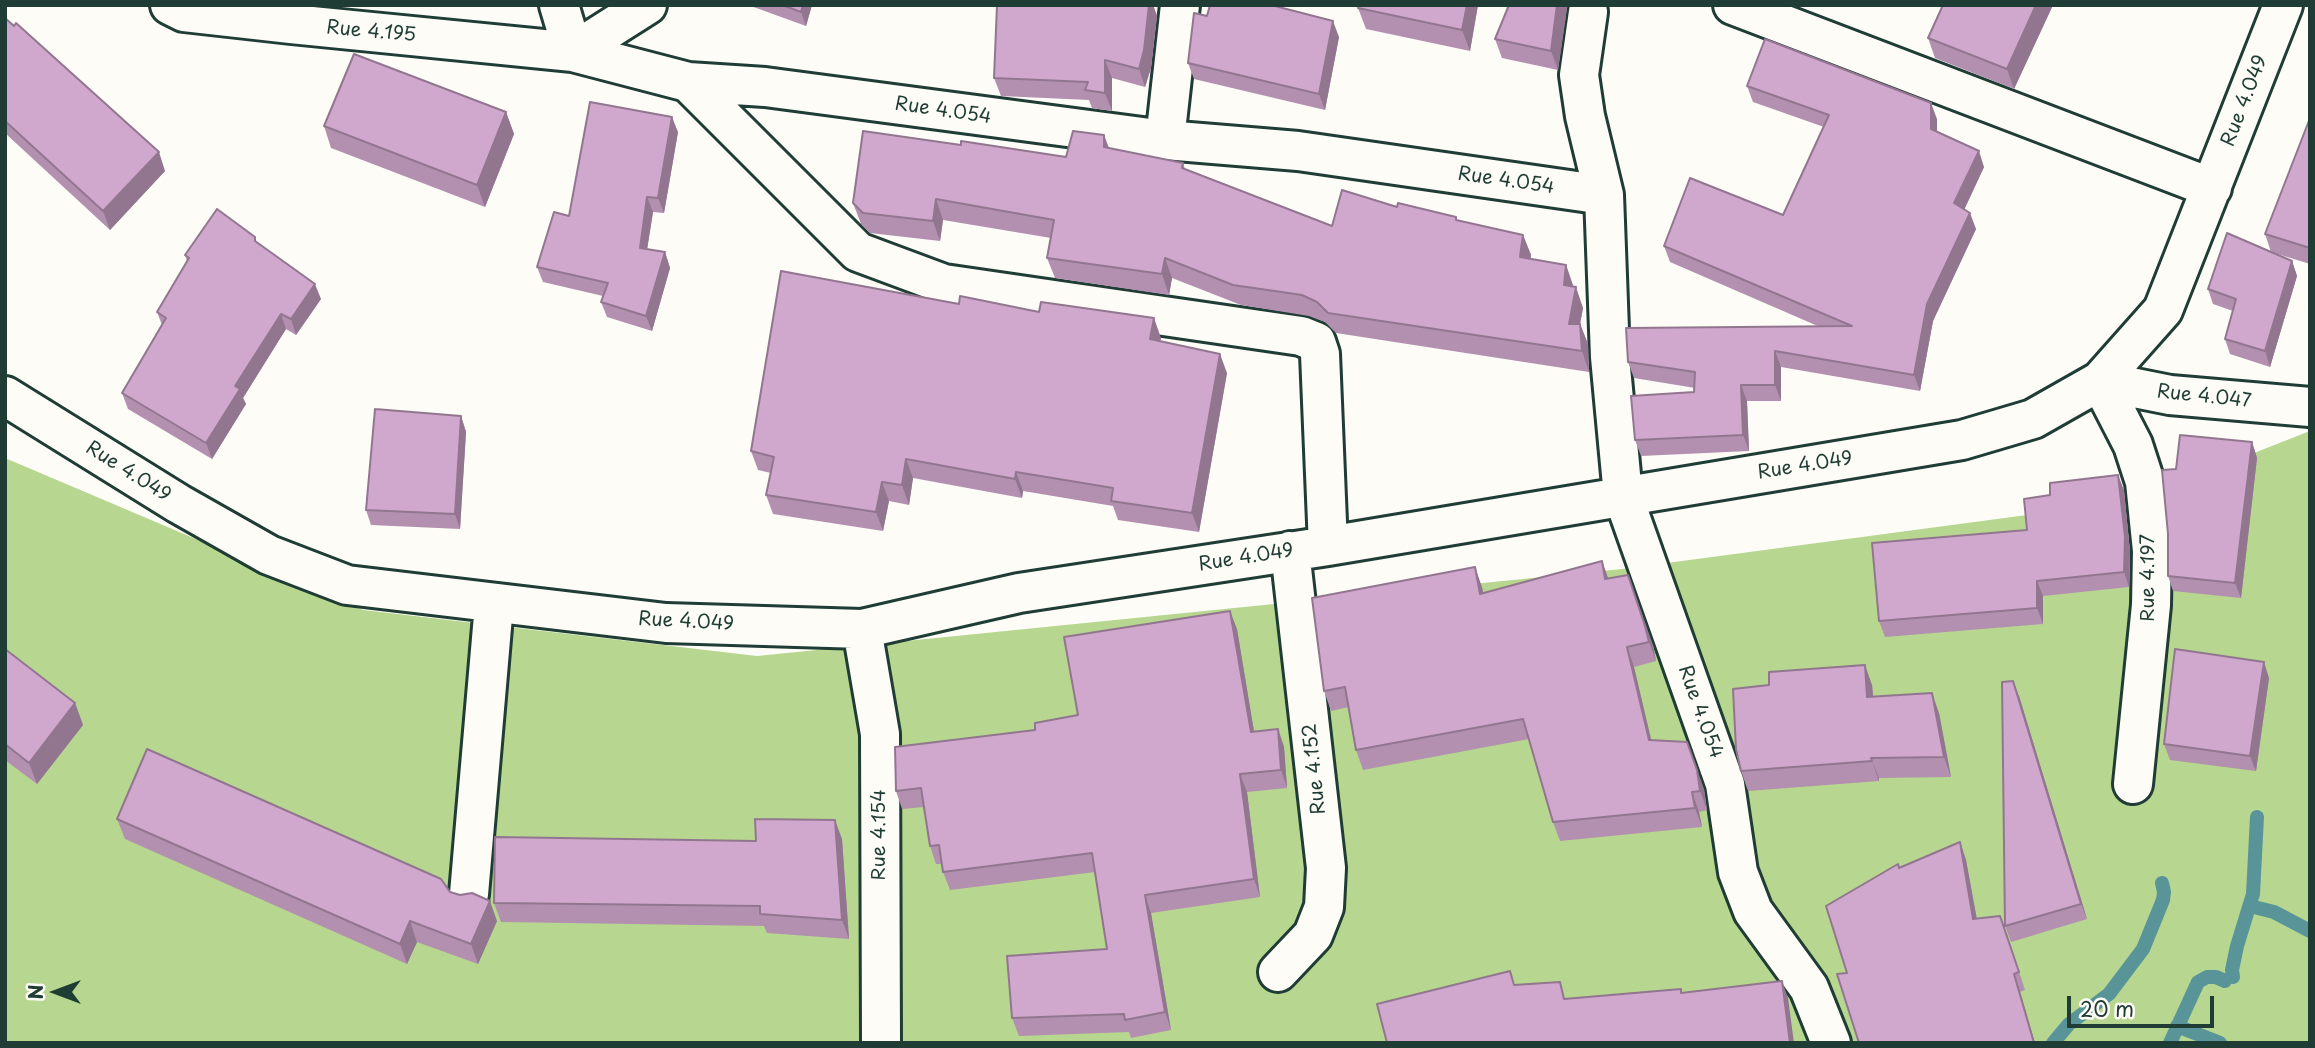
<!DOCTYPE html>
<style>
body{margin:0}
#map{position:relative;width:2315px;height:1048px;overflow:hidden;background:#fdfcf7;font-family:"Playpen Sans",sans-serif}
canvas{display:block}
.frame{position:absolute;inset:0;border:7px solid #1f3d34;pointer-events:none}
.north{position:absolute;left:21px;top:957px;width:70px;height:70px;-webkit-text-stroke:5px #fdfcf7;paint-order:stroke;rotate:270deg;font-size:19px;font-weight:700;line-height:28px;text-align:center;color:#1f3d34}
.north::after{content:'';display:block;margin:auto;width:24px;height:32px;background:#1f3d34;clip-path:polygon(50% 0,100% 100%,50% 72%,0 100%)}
.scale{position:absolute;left:2067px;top:996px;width:147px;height:32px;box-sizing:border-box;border:4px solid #1f3d34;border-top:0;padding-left:9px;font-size:21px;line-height:24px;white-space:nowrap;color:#1f3d34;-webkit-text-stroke:5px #fdfcf7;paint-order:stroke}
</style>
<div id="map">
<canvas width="2315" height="1048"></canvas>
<div class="frame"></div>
<div class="north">N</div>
<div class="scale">20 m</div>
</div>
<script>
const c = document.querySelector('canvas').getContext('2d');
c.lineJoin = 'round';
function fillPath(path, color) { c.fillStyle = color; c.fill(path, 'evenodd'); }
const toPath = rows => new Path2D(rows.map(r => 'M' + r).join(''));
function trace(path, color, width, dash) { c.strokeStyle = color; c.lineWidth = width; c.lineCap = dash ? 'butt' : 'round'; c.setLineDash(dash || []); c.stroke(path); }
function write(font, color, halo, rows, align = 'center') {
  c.font = font + ' "Playpen Sans",sans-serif'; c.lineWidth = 5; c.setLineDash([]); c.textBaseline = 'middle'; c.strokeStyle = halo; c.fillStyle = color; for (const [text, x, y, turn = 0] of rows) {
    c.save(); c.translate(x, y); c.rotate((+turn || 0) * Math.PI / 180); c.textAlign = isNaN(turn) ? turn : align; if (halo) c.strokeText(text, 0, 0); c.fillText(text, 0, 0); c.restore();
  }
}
fillPath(toPath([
 [2310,431,2310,1043,5,1043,5,458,363,610,757,656,1622,569,2132,501]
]), '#b7d68f');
trace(toPath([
 [2250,906,2274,912,2310,931],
 [2233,977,2232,970,2237,946,2253,894,2257,817],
 [2177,1026,2220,1043],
 [2053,1043,2069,1024,2109,994,2143,949,2163,900,2164,892,2162,883],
 [2170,1043,2198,982,2207,977,2216,977,2225,981]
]), '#599499', 14);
const street = toPath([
 [170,5,184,12,291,24,573,52,647,5],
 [559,5,573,52,688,82,765,87,1165,140,1298,151,1604,195,1610,357,1623,496,1725,784,1738,872,1753,911,1809,988,1831,1043],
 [1733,5,2212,188],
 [1588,12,1579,75,1585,116,1604,195],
 [688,82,858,252,944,284,1301,336,1316,342,1320,354,1328,546],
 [1165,140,1180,5],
 [2100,381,2133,445,2145,482,2152,551,2151,605,2133,784],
 [2100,381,2170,395,2310,407],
 [5,396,179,504,269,555,347,585,666,623,862,629,1019,593,1328,546,1962,440,2033,419,2100,381,2163,310,2283,5],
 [862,629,880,734,881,1043],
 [469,894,494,604],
 [1278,972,1313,935,1324,907,1326,868,1290,551]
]);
trace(street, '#1f3d34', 44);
trace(street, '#fdfcf7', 38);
fillPath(toPath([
 [748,5,812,5,806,26],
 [997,5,1153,5,1157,16,1151,68,1145,87,1112,78,1112,111,1092,108,1089,100,1001,96,994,78],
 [1359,5,1478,5,1470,51,1366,29,1358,8],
 [1509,5,1568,5,1567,8,1558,70,1502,58,1495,39],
 [2053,5,2014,89,1935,58,1928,38],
 [1207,16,1339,37,1325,110,1194,79,1188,63],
 [5,18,165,171,110,230,5,133],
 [1747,86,1937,119,1937,132,1984,167,1964,209,1976,229,1933,321,1920,391,1781,367,1781,401,1747,401,1749,451,1641,456,1635,440,1694,392,1695,388,1634,378,1628,362,1820,327,1670,262,1664,246,1783,215,1824,127,1753,102],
 [506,112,514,134,485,207,331,148,324,126],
 [2310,118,2310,264,2271,252,2265,234],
 [678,132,664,213,653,212,647,249,665,252,670,268,652,331,607,317,601,302,603,296,543,282,537,267,569,216],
 [1104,135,1109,148,1183,163,1185,169,1332,226,1397,207,1523,235,1531,255,1530,259,1566,265,1573,287,1583,308,1580,324,1588,344,1589,372,1336,333,1325,322,1309,316,1241,305,1172,278,1169,295,1055,278,1047,258,1051,238,943,220,940,241,870,233,861,224,853,203,961,145,1066,157],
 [255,237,256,242,321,299,296,335,286,329,243,398,246,404,212,459,128,409,122,393,162,325,157,312,187,261,185,255],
 [2292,261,2297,276,2270,367,2230,354,2225,339,2233,311,2213,304,2208,289],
 [959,304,1161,338,1160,341,1227,373,1199,532,1118,520,1113,506,1023,491,1022,498,913,478,909,505,889,501,883,531,773,514,766,495,771,473,758,470,751,451],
 [461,416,466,432,460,529,371,525,366,510],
 [2252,442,2257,458,2241,598,2173,591,2168,576,2176,469],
 [2124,490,2130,552,2129,587,2043,596,2043,624,1885,637,1879,621,2027,530],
 [1602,561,1608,578,1653,645,1656,661,1634,667,1651,741,1704,789,1707,810,1699,812,1702,827,1560,841,1553,822,1529,739,1363,770,1356,750,1349,707,1331,711,1324,691,1482,587,1483,593],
 [1237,629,1254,731,1278,729,1284,747,1287,788,1247,792,1260,897,1151,913,1171,1030,1131,1038,1129,1032,1019,1036,1012,1018,1107,949,1095,872,950,890,943,872,942,864,936,864,930,846,924,807,902,809,896,791,1035,730,1078,715],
 [5,649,75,703,83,725,37,784,5,760],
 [2269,678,2256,771,2170,760,2164,744],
 [1872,685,1873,696,1939,713,1951,777,1879,778,1879,781,1748,791,1741,771],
 [2019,696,2087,919,2011,942,2005,926],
 [117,819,450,892,497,921,478,964,417,942,407,964,125,839],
 [842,839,849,939,767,933,764,926,501,922,494,903,756,841],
 [1960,842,1966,860,1977,919,2007,934,2025,990,2020,992,1847,973,1899,868]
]), '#b490b0');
fillPath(toPath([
 [803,5,812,5,806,26,801,12],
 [1149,5,1153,5,1157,16,1151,68,1145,87,1139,69],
 [1467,5,1478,5,1470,51,1462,30],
 [1557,5,1568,5,1567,8,1558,70,1551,51],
 [2036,5,2053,5,2014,89,2007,69],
 [1333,21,1339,37,1325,110,1319,94],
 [1105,60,1112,78,1112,111,1105,93],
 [1931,103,1937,119,1937,145,1931,129],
 [506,112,514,134,485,207,477,185],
 [672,117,678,132,664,213,658,198],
 [1104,135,1111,155,1104,147],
 [1979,151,1984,167,1960,219,1954,203],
 [159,152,165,171,110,230,103,211],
 [647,197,653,212,645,263,640,248],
 [936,199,943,220,940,241,933,221],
 [1970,213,1976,229,1933,321,1920,391,1914,375,1927,304],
 [1523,235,1531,255,1528,277,1520,257],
 [665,252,670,268,652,331,646,316],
 [1165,258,1172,278,1169,295,1162,274],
 [2292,261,2297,276,2270,367,2265,351],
 [1566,265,1573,285,1571,305,1564,285],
 [315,284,321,299,296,335,291,319],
 [1576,287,1583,308,1580,324,1588,344,1589,372,1582,351,1569,324],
 [281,314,286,329,243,398,246,404,212,459,206,443,235,386],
 [1154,318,1161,338,1157,359,1150,339],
 [1775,351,1781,367,1781,401,1775,385],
 [1220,354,1227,373,1199,532,1192,513],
 [1741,385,1747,401,1749,451,1743,435],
 [461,416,466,432,460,529,455,514],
 [2252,442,2257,458,2241,598,2235,583],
 [906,459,913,478,909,505,902,485],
 [1016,472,1023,491,1022,498,1015,479],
 [2118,475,2124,490,2130,552,2129,587,2124,572],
 [882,482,889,501,883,531,876,512],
 [1602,561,1609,581,1605,579],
 [1475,567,1482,587,1487,613,1480,594],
 [1628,575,1653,645,1656,661,1649,642],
 [2037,581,2043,596,2043,624,2037,608],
 [1230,611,1237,629,1257,750,1251,732],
 [1627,647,1634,667,1656,760,1649,740],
 [2264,662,2269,678,2256,771,2250,756],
 [1865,665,1872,685,1875,717,1867,697],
 [2013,681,2019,696,2087,919,2081,904],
 [1932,693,1939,713,1951,777,1944,757],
 [75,703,83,725,37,784,29,763],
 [1278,729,1284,747,1287,788,1281,770],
 [1687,742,1704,789,1707,810,1700,791],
 [1871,758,1879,778,1879,781,1872,761],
 [1240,774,1247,792,1260,897,1254,879],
 [1692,792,1699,812,1702,827,1695,808],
 [835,820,842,839,849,939,842,920],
 [1960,842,1966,860,1980,937,1973,919],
 [1145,895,1151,913,1171,1030,1165,1012],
 [490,901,497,921,478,964,471,944],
 [410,921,417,942,407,964,400,944],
 [2014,974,2020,992,2035,1043,2034,1043],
 [1782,981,1788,998,1794,1043,1790,1043]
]), '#927690');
const building = toPath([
 [782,5,803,5,801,12,782,5],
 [997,5,1149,5,1144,50,1139,69,1105,60,1105,93,1085,90,1088,82,994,78,997,5],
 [1210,5,1271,5,1333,21,1319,94,1188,63,1194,13,1207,16,1210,5],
 [1359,5,1467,5,1462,30,1358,8,1359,5],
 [1509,5,1557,5,1551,51,1495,39,1509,5],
 [1943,5,2036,5,2007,69,1928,38,1943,5],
 [5,18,14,26,16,23,159,152,103,211,5,121,5,18],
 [1765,39,1931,103,1931,129,1979,151,1954,203,1970,213,1927,304,1914,375,1775,351,1775,385,1741,385,1743,435,1635,440,1631,396,1694,392,1695,372,1628,362,1626,328,1852,326,1664,246,1690,178,1783,215,1829,115,1747,86,1765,39],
 [354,54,506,112,477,185,324,126,354,54],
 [590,102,672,117,658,198,647,197,640,248,665,252,646,316,601,302,608,283,537,267,554,212,569,216,590,102],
 [2310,118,2310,248,2265,234,2310,118],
 [863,131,961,145,961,141,1066,157,1073,131,1104,135,1104,147,1183,163,1182,168,1332,226,1342,190,1397,207,1398,203,1456,217,1456,220,1523,235,1520,257,1566,265,1564,285,1576,287,1569,324,1580,324,1582,351,1328,313,1317,302,1302,295,1233,285,1165,258,1162,274,1047,258,1054,220,936,199,933,221,863,213,853,203,863,131],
 [217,209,255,237,255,241,315,284,291,319,281,314,235,386,240,389,206,443,122,393,166,318,157,312,189,258,185,255,217,209],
 [2227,233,2292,261,2265,351,2225,339,2236,299,2208,289,2227,233],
 [781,271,959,304,960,296,1039,312,1041,302,1154,318,1150,339,1220,354,1192,513,1111,501,1113,488,1016,472,1015,479,906,459,902,485,882,482,876,512,766,495,774,457,751,451,781,271],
 [375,409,461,416,455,514,366,510,375,409],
 [2180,435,2252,442,2235,583,2168,576,2168,534,2162,470,2176,469,2180,435],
 [2118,475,2125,537,2124,572,2037,581,2037,608,1879,621,1872,543,2027,530,2024,499,2050,495,2050,483,2118,475],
 [1602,561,1605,579,1628,575,1645,626,1649,642,1627,647,1649,740,1687,742,1697,770,1700,791,1692,792,1695,808,1553,822,1523,719,1356,750,1345,687,1324,691,1312,598,1475,567,1480,594,1602,561],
 [1230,611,1251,732,1278,729,1281,770,1240,774,1254,879,1145,895,1165,1012,1125,1020,1124,1014,1012,1018,1007,956,1107,949,1092,853,943,872,939,845,930,846,921,788,896,791,895,747,1035,730,1035,723,1078,715,1064,637,1230,611],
 [5,649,75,703,29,763,5,744,5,649],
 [2175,649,2264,662,2250,756,2164,744,2175,649],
 [1865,665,1867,697,1932,693,1944,757,1871,758,1872,761,1741,771,1736,749,1733,689,1769,685,1769,672,1865,665],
 [2013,681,2081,904,2005,926,2002,682,2013,681],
 [147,749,441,879,450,892,460,895,472,893,490,901,471,944,410,921,400,944,117,819,147,749],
 [755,819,835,820,842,920,760,914,760,906,494,903,495,837,756,841,755,819],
 [1960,842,1973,919,2000,916,2019,972,2014,974,2034,1043,1859,1043,1837,974,1847,973,1826,906,1898,864,1899,868,1960,842],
 [1510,971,1514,985,1560,982,1564,999,1681,989,1681,993,1782,981,1790,1043,1387,1043,1377,1004,1510,971]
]);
fillPath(building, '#d1a8cd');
trace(building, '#927690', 2);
write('19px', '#1f3d34', '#fdfcf7', [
 ["Rue 4.195",371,32,5],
 ["Rue 4.049",2245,101,-69],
 ["Rue 4.054",943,111,8],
 ["Rue 4.054",1506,181,8],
 ["Rue 4.047",2204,397,6],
 ["Rue 4.049",1805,466,-9],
 ["Rue 4.049",128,472,32],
 ["Rue 4.049",1246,558,-9],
 ["Rue 4.197",2149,578,-90],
 ["Rue 4.049",686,622,3],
 ["Rue 4.054",1700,712,70],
 ["Rue 4.152",1315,769,-96],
 ["Rue 4.154",880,835,-90]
]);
</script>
